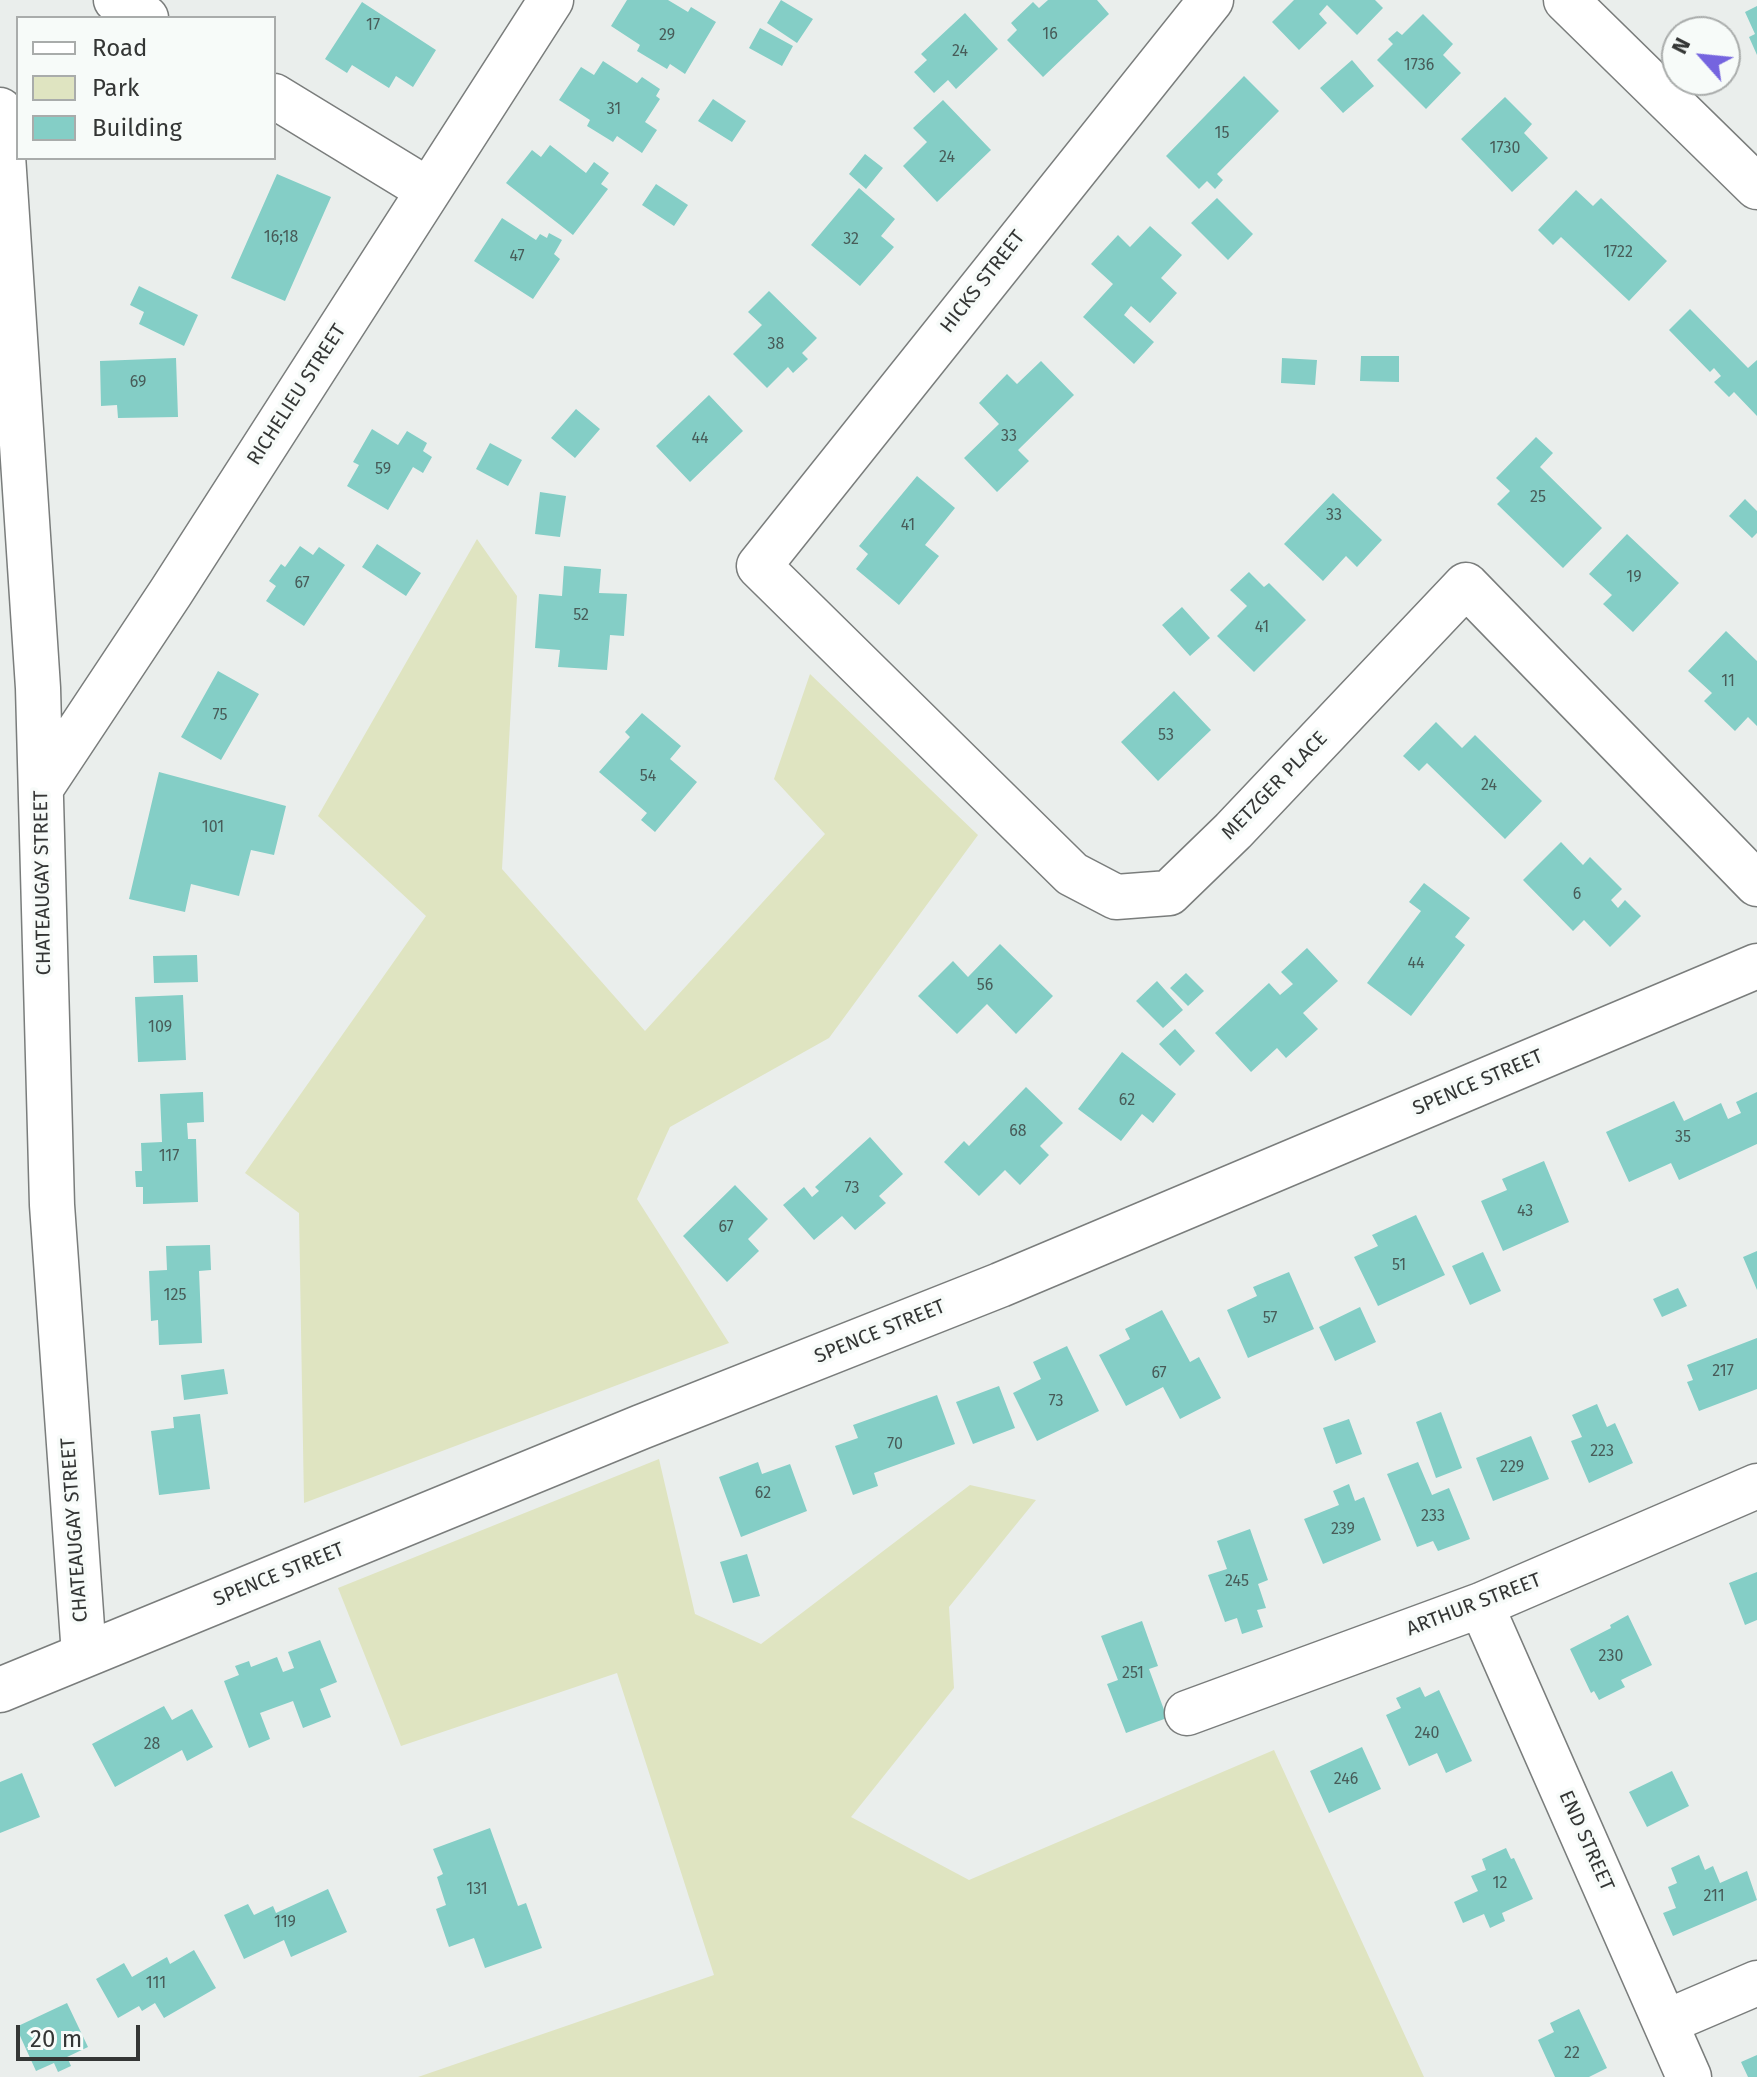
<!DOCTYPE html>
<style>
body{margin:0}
#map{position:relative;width:1757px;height:2077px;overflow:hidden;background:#eaeeec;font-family:"Fira Sans",sans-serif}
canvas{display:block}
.legend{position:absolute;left:16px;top:16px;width:260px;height:144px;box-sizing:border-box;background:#f7fbf9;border:2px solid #a9acab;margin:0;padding:10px 14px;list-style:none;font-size:24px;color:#343635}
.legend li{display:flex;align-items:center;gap:16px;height:40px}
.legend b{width:40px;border:2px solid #a9acab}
.north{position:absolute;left:1661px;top:16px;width:80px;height:80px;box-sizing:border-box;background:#f7fbf9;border:2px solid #a9acab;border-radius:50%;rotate:297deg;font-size:22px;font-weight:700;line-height:32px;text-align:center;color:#343635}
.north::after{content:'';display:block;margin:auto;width:28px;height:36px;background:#7564df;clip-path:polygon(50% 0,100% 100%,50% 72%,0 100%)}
.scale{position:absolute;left:16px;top:2025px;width:124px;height:36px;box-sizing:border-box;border:4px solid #343635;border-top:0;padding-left:10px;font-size:24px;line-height:28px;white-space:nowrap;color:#343635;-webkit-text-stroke:6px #f7fbf9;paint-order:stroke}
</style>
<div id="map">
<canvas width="1757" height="2077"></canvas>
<ul class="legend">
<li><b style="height:10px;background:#fff"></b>Road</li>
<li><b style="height:22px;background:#dfe4c1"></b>Park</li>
<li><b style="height:22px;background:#84cec6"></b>Building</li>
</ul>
<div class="north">N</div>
<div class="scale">20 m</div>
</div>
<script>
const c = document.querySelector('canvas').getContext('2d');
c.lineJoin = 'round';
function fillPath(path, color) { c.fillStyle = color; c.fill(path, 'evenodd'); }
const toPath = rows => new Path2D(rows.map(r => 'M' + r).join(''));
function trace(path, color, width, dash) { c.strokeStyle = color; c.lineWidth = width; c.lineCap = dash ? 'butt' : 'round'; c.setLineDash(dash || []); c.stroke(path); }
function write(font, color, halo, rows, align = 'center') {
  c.font = font + ' "Fira Sans",sans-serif'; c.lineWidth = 7; c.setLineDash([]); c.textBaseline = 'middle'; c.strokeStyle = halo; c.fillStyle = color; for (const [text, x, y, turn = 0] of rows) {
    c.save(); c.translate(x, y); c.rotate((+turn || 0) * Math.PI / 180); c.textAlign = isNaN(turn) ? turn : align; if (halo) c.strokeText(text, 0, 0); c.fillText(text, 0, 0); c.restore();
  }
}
fillPath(toPath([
 [477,539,517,596,502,869,645,1031,825,834,774,779,810,674,978,835,829,1038,670,1127,637,1199,729,1343,304,1503,299,1213,245,1173,426,916,318,816],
 [659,1459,695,1614,761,1644,970,1485,1036,1500,949,1607,954,1688,851,1817,969,1880,1274,1750,1424,2077,418,2077,714,1975,617,1673,401,1746,338,1588]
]), '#dfe4c1');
fillPath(toPath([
 [627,0,668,0,688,12,691,7,716,22,685,74,670,64,667,69,637,51,640,45,611,26],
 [781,0,813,19,797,43,767,23],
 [1048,0,1097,0,1109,14,1043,77,1007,40,1017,30,1011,23,1033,2,1039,8],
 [1294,0,1375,0,1383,8,1357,35,1327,5,1319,14,1327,23,1299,50,1272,22],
 [362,2,436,50,413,87,396,76,389,88,352,65,347,73,325,59],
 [1757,6,1757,55,1749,37,1755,34,1745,12],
 [965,13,998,49,956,89,948,80,934,93,914,72,927,60,921,54],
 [1423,14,1453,44,1443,55,1461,73,1426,109,1377,60,1393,44,1388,39,1397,31,1402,35],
 [760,28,793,46,782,66,749,48],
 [1352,60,1374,86,1343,113,1320,88],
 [603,61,637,83,642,77,660,89,656,96,660,99,645,122,657,130,642,153,617,136,613,142,587,126,590,120,559,100,581,67,594,75],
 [1244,76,1279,111,1217,174,1223,180,1215,189,1207,181,1199,189,1166,156],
 [1505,97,1532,124,1524,133,1548,158,1512,192,1461,139],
 [713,99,746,121,732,142,698,121],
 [943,100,991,150,937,202,903,166,927,142,913,128],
 [550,145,586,173,594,162,609,173,601,184,608,189,573,235,506,183,532,150,541,157],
 [865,154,883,168,866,189,849,174],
 [277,174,331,197,285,301,231,278],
 [656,184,688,205,674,226,642,205],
 [859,188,895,219,881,236,894,247,860,286,811,245],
 [1576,190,1593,206,1601,198,1667,261,1629,301,1561,237,1553,245,1538,230],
 [1217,198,1253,234,1228,260,1191,223],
 [502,218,536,240,540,234,547,238,549,233,562,240,554,254,560,259,533,299,474,261],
 [1150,226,1182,255,1161,278,1177,293,1150,323,1131,306,1124,315,1154,342,1134,364,1083,317,1113,284,1091,264,1118,235,1130,247],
 [139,286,198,315,184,346,139,324,144,312,130,305],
 [769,291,817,338,802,353,808,359,793,373,788,367,767,388,733,354,762,325,748,312],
 [1690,309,1748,368,1757,360,1757,416,1734,392,1729,397,1714,382,1721,376,1714,368,1710,372,1669,330],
 [1361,356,1399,356,1399,382,1360,381],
 [176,358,178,417,118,418,117,405,101,406,100,361],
 [1282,358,1317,360,1315,385,1281,383],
 [1041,361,1074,395,1018,450,1029,461,997,492,964,458,999,424,979,403,1007,374,1017,384],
 [709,395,743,431,690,482,656,446],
 [576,409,600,429,575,458,551,438],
 [372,429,398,445,407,431,427,443,423,451,432,457,423,473,413,467,388,510,347,486,359,465,353,462],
 [1536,437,1553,453,1540,467,1602,528,1563,568,1497,504,1510,491,1496,478],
 [490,443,522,460,508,486,476,469],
 [917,476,955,508,925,545,939,556,899,605,856,569,868,554,859,546],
 [540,492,566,496,560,537,535,534],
 [1333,493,1382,540,1357,567,1346,556,1323,581,1284,544],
 [1745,499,1757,511,1757,533,1752,538,1729,516],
 [1627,534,1679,583,1633,632,1603,604,1612,595,1589,574],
 [377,544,421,573,406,596,362,567],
 [300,546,313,555,319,547,345,565,304,626,266,601,276,586,269,581,281,564,285,567],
 [564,566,601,569,599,593,627,594,624,636,610,635,607,670,558,667,560,650,535,648,539,594,562,596],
 [1249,572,1264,587,1269,583,1306,620,1254,672,1217,636,1247,606,1230,590],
 [1182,607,1210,638,1190,656,1162,625],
 [1726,631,1757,661,1757,726,1748,717,1735,731,1704,701,1712,693,1688,671],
 [218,671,259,694,221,760,181,737],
 [1174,691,1211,730,1158,781,1121,742],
 [642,713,681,746,670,759,697,782,655,832,641,820,647,813,599,772,630,737,625,732],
 [1436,722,1462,748,1475,735,1542,801,1505,839,1427,763,1419,771,1403,756],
 [159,772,286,806,274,855,251,850,239,896,191,884,185,912,129,899],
 [1561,842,1583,865,1590,857,1622,889,1611,900,1618,908,1625,900,1641,916,1610,947,1584,920,1573,931,1523,880],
 [1424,883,1470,918,1455,937,1465,945,1411,1016,1367,983,1421,911,1409,902],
 [1000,944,1053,996,1016,1034,987,1004,957,1034,918,996,953,961,968,977],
 [1307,948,1338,981,1303,1013,1318,1029,1286,1058,1277,1048,1251,1072,1215,1033,1269,983,1280,995,1293,984,1281,972],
 [197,955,198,982,154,983,153,956],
 [1186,973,1204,991,1188,1006,1170,988],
 [1157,981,1183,1010,1163,1028,1136,1001],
 [183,995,186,1060,138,1062,135,997],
 [1175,1029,1195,1051,1180,1066,1159,1044],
 [1122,1052,1176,1094,1153,1123,1142,1114,1121,1141,1078,1109],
 [1026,1087,1063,1123,1040,1146,1049,1155,1020,1185,1005,1170,979,1196,944,1162,964,1141,969,1146],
 [203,1092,204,1122,187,1123,188,1139,196,1139,198,1202,143,1204,143,1187,136,1187,135,1171,142,1171,141,1143,162,1142,160,1094],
 [1757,1092,1757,1144,1679,1180,1671,1163,1629,1182,1606,1132,1674,1101,1684,1121,1721,1103,1728,1119,1741,1113,1736,1102],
 [870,1137,903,1174,879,1196,886,1203,855,1230,842,1216,814,1240,783,1205,804,1187,812,1197,819,1191,815,1187],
 [1544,1161,1569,1222,1503,1251,1481,1201,1507,1190,1502,1179],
 [735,1185,768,1219,748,1239,759,1251,727,1282,683,1236],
 [1416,1215,1445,1275,1378,1306,1354,1257,1378,1246,1372,1235],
 [210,1245,211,1270,199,1271,202,1343,159,1345,158,1320,151,1321,149,1271,167,1270,166,1246],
 [1757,1251,1757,1290,1743,1257],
 [1483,1252,1501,1291,1470,1305,1452,1266],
 [1289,1272,1314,1329,1248,1358,1227,1310,1257,1296,1253,1287],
 [1678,1288,1687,1306,1662,1317,1653,1299],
 [1360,1307,1376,1342,1335,1361,1319,1327],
 [1162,1310,1190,1362,1199,1357,1221,1398,1180,1419,1163,1387,1126,1406,1099,1355,1130,1339,1125,1329],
 [1757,1338,1757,1389,1699,1411,1687,1382,1693,1380,1687,1365],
 [1067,1346,1099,1411,1037,1441,1013,1393,1041,1379,1033,1362],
 [224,1369,228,1394,184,1400,181,1375],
 [999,1386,1015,1428,973,1444,956,1402],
 [937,1395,955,1444,874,1473,878,1486,853,1495,835,1446,858,1438,853,1425],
 [1597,1404,1607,1427,1615,1423,1633,1463,1589,1483,1571,1441,1582,1437,1572,1415],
 [1441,1412,1462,1468,1436,1478,1416,1422],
 [200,1414,210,1489,159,1495,151,1431,174,1428,173,1417],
 [1349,1419,1362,1454,1336,1464,1323,1428],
 [1531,1436,1549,1479,1493,1501,1476,1458],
 [758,1462,762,1474,790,1464,807,1511,741,1537,719,1477],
 [1418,1462,1432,1495,1449,1488,1470,1539,1438,1551,1433,1541,1417,1547,1387,1474],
 [1349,1484,1355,1501,1364,1497,1381,1540,1323,1564,1304,1519,1339,1505,1333,1491],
 [1250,1529,1268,1580,1258,1584,1266,1608,1257,1610,1263,1627,1242,1634,1237,1618,1225,1622,1208,1575,1227,1569,1217,1541],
 [747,1554,760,1596,733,1603,720,1562],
 [1757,1572,1757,1620,1745,1625,1729,1583],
 [1628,1615,1652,1665,1621,1680,1625,1687,1599,1700,1594,1691,1591,1693,1570,1649,1611,1628,1610,1625],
 [1142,1621,1158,1666,1149,1669,1167,1718,1126,1733,1107,1684,1118,1680,1101,1636],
 [320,1640,337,1682,320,1689,331,1717,303,1728,293,1701,260,1713,270,1739,249,1748,224,1681,239,1675,235,1666,249,1661,251,1667,277,1657,283,1672,294,1668,288,1652],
 [1420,1687,1425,1697,1439,1690,1472,1761,1446,1773,1437,1753,1409,1766,1386,1715,1401,1708,1396,1698],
 [164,1706,172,1720,192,1709,213,1747,187,1761,182,1750,115,1787,92,1744],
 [1362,1747,1381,1789,1329,1813,1310,1771],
 [1672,1771,1689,1806,1647,1827,1629,1792],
 [22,1773,40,1817,0,1833,0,1782],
 [490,1828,518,1906,526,1903,542,1948,485,1968,474,1938,449,1947,436,1909,446,1905,437,1877,443,1874,433,1849],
 [1506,1848,1511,1859,1514,1858,1533,1899,1502,1913,1505,1921,1490,1928,1484,1914,1463,1923,1454,1902,1478,1891,1471,1876,1486,1870,1482,1859],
 [1699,1855,1705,1870,1713,1866,1720,1883,1747,1871,1757,1900,1673,1936,1663,1913,1676,1908,1668,1887,1677,1883,1671,1868],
 [328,1889,347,1932,291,1957,284,1940,244,1959,224,1915,248,1904,254,1915,273,1906,276,1913],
 [194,1950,216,1988,164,2018,155,2003,142,2011,139,2006,118,2018,96,1979,124,1963,132,1977,167,1957,170,1964],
 [67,2003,88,2047,67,2057,71,2066,58,2072,54,2063,36,2071,16,2027],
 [1579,2009,1607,2068,1589,2077,1555,2077,1538,2040,1554,2032,1550,2023],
 [1757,2055,1757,2077,1748,2077,1741,2062]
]), '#84cec6');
const minor = toPath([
 [116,0,146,18],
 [1211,0,759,566,1072,874,1116,897,1169,893,1233,831,1466,585,1757,884],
 [1566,0,1757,187],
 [274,96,428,190],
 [0,110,38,688,52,1205,84,1655],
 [41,788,171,592,551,0],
 [1481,1605,1689,2077],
 [0,1690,641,1427,1000,1285,1757,966],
 [1187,1713,1481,1605,1757,1486],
 [1666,2022,1757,1983]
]);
trace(minor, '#7a7d7c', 47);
trace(minor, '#fff', 44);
write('16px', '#485c59', null, [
 ["17",373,26],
 ["16",1050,35],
 ["29",667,36],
 ["24",960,52],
 ["1736",1419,66],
 ["31",614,110],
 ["15",1222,134],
 ["1730",1505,149],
 ["24",947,158],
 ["16;18",281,238],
 ["32",851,240],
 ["1722",1618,253],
 ["47",517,257],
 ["38",776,345],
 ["69",138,383],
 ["33",1009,437],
 ["44",700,439],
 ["59",383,470],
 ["25",1538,498],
 ["33",1334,516],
 ["41",908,526],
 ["19",1634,578],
 ["67",302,584],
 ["52",581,616],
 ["41",1262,628],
 ["11",1728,682],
 ["75",220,716],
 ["53",1166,736],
 ["54",648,777],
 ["24",1489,786],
 ["101",213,828],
 ["6",1577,895],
 ["44",1416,964],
 ["56",985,986],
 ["109",160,1028],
 ["62",1127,1101],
 ["68",1018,1132],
 ["35",1683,1138],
 ["117",169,1157],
 ["73",852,1189],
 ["43",1525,1212],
 ["67",726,1228],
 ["51",1399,1266],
 ["125",175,1296],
 ["57",1270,1319],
 ["217",1723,1372],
 ["67",1159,1374],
 ["73",1056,1402],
 ["70",895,1445],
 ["223",1602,1452],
 ["229",1512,1468],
 ["62",763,1494],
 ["233",1433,1517],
 ["239",1343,1530],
 ["245",1237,1582],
 ["230",1611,1657],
 ["251",1133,1674],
 ["240",1427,1734],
 ["28",152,1745],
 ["246",1346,1780],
 ["12",1500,1884],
 ["131",477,1890],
 ["211",1714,1897],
 ["119",285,1923],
 ["111",156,1984],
 ["22",1572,2054]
]);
write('20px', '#343635', '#f7fbf9', [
 ["HICKS STREET",983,282,-52],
 ["RICHELIEU STREET",297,395,-57],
 ["METZGER PLACE",1275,786,-46],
 ["CHATEAUGAY STREET",43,883,-91],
 ["SPENCE STREET",1478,1083,-23],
 ["SPENCE STREET",880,1332,-22],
 ["CHATEAUGAY STREET",75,1530,-94],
 ["SPENCE STREET",279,1575,-22],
 ["ARTHUR STREET",1474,1605,-21],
 ["END STREET",1586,1841,66]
]);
</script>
